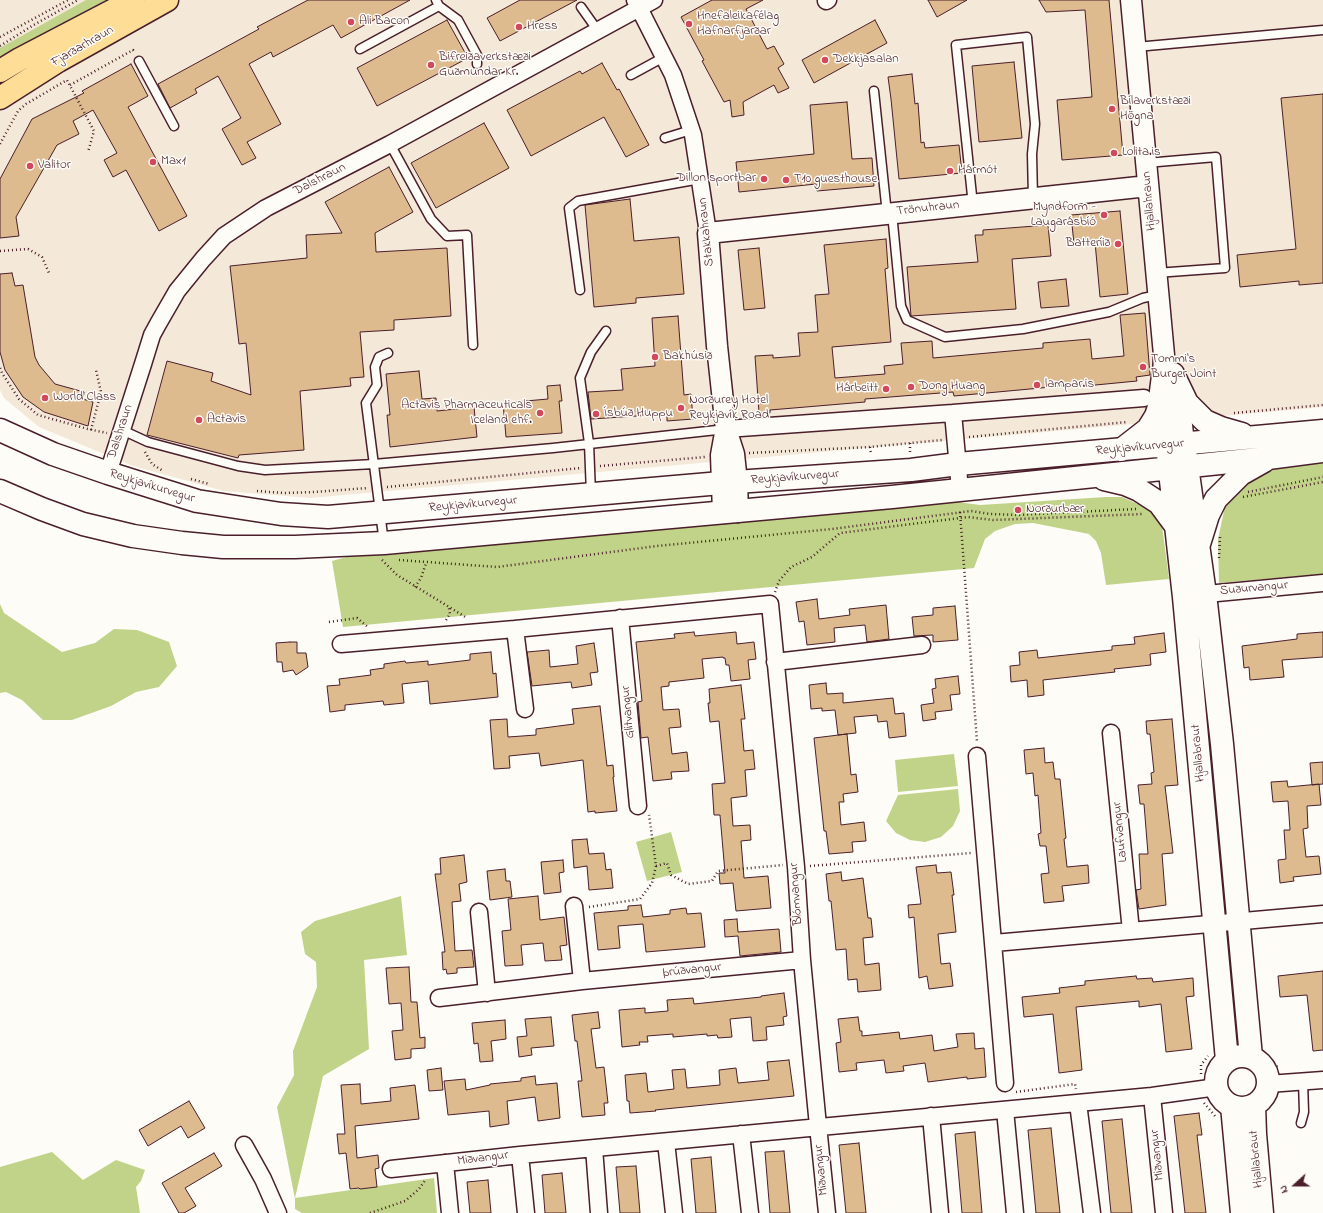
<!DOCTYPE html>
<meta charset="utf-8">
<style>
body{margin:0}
#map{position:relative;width:1323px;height:1213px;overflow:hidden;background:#fdfcf7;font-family:"Indie Flower",sans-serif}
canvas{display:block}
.north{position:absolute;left:1275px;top:1165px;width:40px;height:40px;-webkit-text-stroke:3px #fdfcf7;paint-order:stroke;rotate:249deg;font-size:11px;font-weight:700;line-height:16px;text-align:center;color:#4a1f2b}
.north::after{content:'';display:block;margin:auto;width:14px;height:18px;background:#4a1f2b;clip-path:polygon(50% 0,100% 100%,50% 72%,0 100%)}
</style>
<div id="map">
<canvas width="1323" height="1213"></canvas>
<div class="north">N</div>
</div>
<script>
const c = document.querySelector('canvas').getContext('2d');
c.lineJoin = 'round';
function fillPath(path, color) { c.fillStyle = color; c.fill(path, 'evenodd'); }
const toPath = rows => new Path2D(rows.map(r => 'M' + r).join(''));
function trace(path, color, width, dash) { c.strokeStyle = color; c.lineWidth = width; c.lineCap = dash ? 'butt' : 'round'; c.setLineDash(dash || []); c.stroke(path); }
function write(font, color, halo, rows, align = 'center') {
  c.font = font + ' "Indie Flower",sans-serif'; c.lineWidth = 3; c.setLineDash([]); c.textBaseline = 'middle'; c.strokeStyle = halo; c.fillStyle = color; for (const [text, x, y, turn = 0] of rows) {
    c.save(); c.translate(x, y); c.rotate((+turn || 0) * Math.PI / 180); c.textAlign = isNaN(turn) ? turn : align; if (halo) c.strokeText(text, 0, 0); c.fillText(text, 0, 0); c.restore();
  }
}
fillPath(toPath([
 [0,0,1323,0,1323,407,310,498,224,491,133,466,39,427,4,398,0,390]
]), '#f4e8d8');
fillPath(toPath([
 [86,0,114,0,66,26,0,57,0,48],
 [1323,456,1323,574,1219,583,1218,539,1226,502,1235,490,1259,474,1293,460],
 [1106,497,1122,497,1149,509,1155,514,1162,526,1169,579,1106,585,1101,553,1096,541,1089,534,1033,523,1015,524,995,531,985,539,974,568,343,627,332,561,364,552,576,532,957,502,980,505],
 [0,604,4,613,62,652,95,643,114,629,137,630,169,642,177,666,159,687,136,692,111,706,72,720,43,720,22,700,6,692,0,693],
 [954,754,958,786,898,792,895,760],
 [958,789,960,811,953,826,941,837,925,842,910,840,896,833,886,821,898,795],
 [671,832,682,872,647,881,636,842],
 [401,896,407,955,364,960,369,1049,323,1076,295,1198,434,1178,437,1213,302,1213,295,1209,295,1199,277,1107,294,1075,293,1051,317,987,316,962,305,954,301,932,315,921],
 [52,1152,83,1180,116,1160,145,1170,141,1181,136,1187,140,1213,0,1213,0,1167]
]), '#c0d388');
const building = toPath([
 [308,0,410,0,341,38,333,25,273,57,271,52,249,64,281,124,247,142,256,158,242,165,222,129,241,118,218,76,195,89,197,93,170,108,158,84,259,29,257,27,308,0],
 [520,0,577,0,500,41,487,18,520,0],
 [712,0,763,0,746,9,767,49,774,46,784,64,778,68,789,88,778,93,774,85,743,102,744,115,732,117,730,100,724,102,702,61,704,60,681,17,712,0],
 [928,0,967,0,937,17,928,0],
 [1039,0,1109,0,1123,155,1062,160,1057,100,1092,97,1085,10,1046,12,1039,0],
 [447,20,468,58,377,106,357,68,447,20],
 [875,20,887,43,814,83,802,60,875,20],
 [1014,62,1022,138,979,142,972,66,1014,62],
 [602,63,617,90,619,89,649,145,626,157,604,117,531,156,507,110,580,71,582,74,602,63],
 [131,64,148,96,128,107,187,216,159,231,126,170,113,177,104,160,117,153,93,110,73,121,79,134,57,145,16,217,19,236,0,238,0,179,32,119,84,93,82,91,131,64],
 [912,74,915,104,918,103,921,143,924,142,925,148,959,145,962,173,899,179,891,99,888,77,912,74],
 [1323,94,1323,283,1299,285,1299,281,1240,287,1237,255,1296,249,1281,98,1323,94],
 [847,102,852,159,872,158,874,186,817,191,816,184,739,192,736,162,814,154,810,105,847,102],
 [484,123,509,168,436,208,411,163,484,123],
 [389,167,413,212,375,233,376,252,447,248,451,316,394,320,394,330,360,332,364,377,350,378,351,386,300,391,304,450,239,455,238,458,147,435,167,361,213,373,211,381,251,395,246,343,239,344,230,266,307,258,306,235,342,233,325,202,389,167],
 [630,199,634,241,679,237,684,294,636,298,636,303,594,307,585,205,630,199],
 [1120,211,1128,294,1100,297,1095,242,1074,244,1071,215,1120,211],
 [1048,225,1051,256,1012,259,1016,309,911,316,907,267,978,262,975,235,983,235,983,230,1048,225],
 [886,239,888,268,885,269,891,342,832,347,835,378,885,374,884,366,903,364,901,343,932,341,933,358,1043,348,1043,343,1090,339,1092,359,1124,356,1120,315,1145,313,1150,375,1136,377,1137,381,1085,386,1084,384,954,396,953,392,865,399,865,402,770,410,770,413,759,413,755,356,773,355,773,358,800,356,798,333,818,332,815,295,829,294,824,245,886,239],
 [759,248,765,308,744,310,738,250,759,248],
 [12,273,15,286,23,285,35,357,39,365,55,384,84,392,83,399,93,402,88,426,44,412,23,397,5,370,0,352,0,274,12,273],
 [1066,279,1069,306,1041,308,1038,282,1066,279],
 [678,316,684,395,691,394,693,419,667,421,667,414,591,419,588,392,623,390,621,369,655,366,652,318,678,316],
 [419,371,422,399,436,398,437,411,474,407,477,437,390,447,387,415,390,415,386,374,419,371],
 [560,385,562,401,559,401,562,433,506,437,503,403,548,399,547,386,560,385],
 [817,599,819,619,850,615,849,609,886,605,889,639,867,642,865,625,834,628,835,642,807,645,804,621,799,622,796,602,817,599],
 [955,606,958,640,933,642,933,635,914,636,912,617,933,615,933,608,955,606],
 [694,632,695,636,736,632,737,644,754,642,756,659,748,660,750,679,731,681,729,665,726,665,725,658,723,658,723,657,702,659,704,678,669,682,669,686,661,687,663,710,679,709,681,727,669,728,672,754,687,752,689,771,671,772,672,779,653,781,648,737,641,738,638,702,642,701,636,642,675,638,674,634,694,632],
 [1323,632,1323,657,1282,660,1284,677,1250,680,1249,667,1244,668,1242,646,1297,639,1297,634,1323,632],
 [1164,633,1166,652,1150,654,1151,665,1114,669,1115,672,1043,680,1044,695,1028,697,1027,680,1011,682,1010,666,1020,665,1019,652,1037,650,1038,658,1112,650,1112,646,1135,644,1134,637,1164,633],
 [290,642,297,642,297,653,306,653,308,667,296,675,293,670,283,672,282,662,277,662,276,643,290,642],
 [594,643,598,672,590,673,592,685,572,688,571,682,532,686,527,652,549,650,550,667,578,664,576,646,594,643],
 [491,652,493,674,496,673,498,697,430,704,428,681,402,684,404,703,384,705,383,701,345,705,345,710,330,712,327,686,340,685,339,679,371,675,370,670,384,668,384,664,405,661,406,663,428,661,428,665,470,660,470,654,491,652],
 [958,676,960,694,950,695,952,710,935,712,936,719,923,721,921,705,934,703,932,689,936,688,935,679,958,676],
 [826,683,827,694,843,693,843,703,893,698,895,714,904,713,906,736,889,738,887,721,878,722,877,715,854,717,856,733,838,735,835,710,822,711,822,708,811,709,809,685,826,683],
 [741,685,745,719,741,719,744,751,753,750,755,769,745,770,747,796,731,798,733,826,750,825,751,840,741,841,744,878,768,876,771,908,736,911,733,883,720,884,719,873,725,873,720,815,714,815,712,784,725,783,719,721,710,722,708,703,710,703,709,689,741,685],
 [600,706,607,766,613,765,614,777,613,777,617,811,595,813,595,811,588,812,583,760,541,766,539,753,509,756,510,768,494,769,490,720,507,719,508,737,536,735,536,729,574,724,572,709,600,706],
 [1172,719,1178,785,1165,786,1173,853,1162,854,1166,905,1139,909,1136,890,1141,889,1139,854,1148,854,1144,804,1140,804,1138,785,1152,784,1151,773,1154,772,1150,734,1147,734,1146,721,1172,719],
 [847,734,851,775,856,774,858,792,843,794,844,802,839,802,841,825,864,822,866,841,852,842,853,852,829,854,826,831,824,831,814,738,847,734],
 [1044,748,1045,763,1053,762,1055,779,1060,779,1066,838,1064,839,1067,867,1088,865,1089,883,1062,886,1064,901,1044,903,1041,874,1049,873,1046,846,1040,846,1038,834,1041,833,1038,795,1035,796,1033,773,1026,774,1024,750,1044,748],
 [1323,762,1323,784,1312,785,1310,763,1323,762],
 [1287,781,1288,787,1319,784,1321,805,1307,806,1308,828,1303,829,1306,857,1319,856,1321,874,1293,877,1294,881,1280,883,1278,860,1286,859,1284,830,1290,830,1288,801,1273,802,1271,782,1287,781],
 [587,839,589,854,604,853,606,870,611,869,613,888,589,890,587,866,574,868,572,840,587,839],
 [464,855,467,882,459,884,461,901,452,902,455,951,472,950,474,967,457,968,457,973,447,974,446,969,443,970,442,952,445,952,435,874,441,874,440,858,464,855],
 [563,860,564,872,559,873,561,892,544,894,541,862,563,860],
 [936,865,937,873,951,872,954,895,952,895,956,932,938,934,941,964,950,963,953,986,929,989,927,976,919,978,914,917,909,918,908,905,921,904,916,867,936,865],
 [505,869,506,881,510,881,512,897,490,900,487,871,505,869],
 [841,872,842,881,863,878,868,918,871,918,873,937,863,938,865,965,879,963,881,990,858,992,857,979,848,980,846,949,836,950,831,901,829,901,826,874,841,872],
 [538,896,540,920,564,917,567,945,560,946,562,960,545,961,543,943,521,945,523,965,505,966,502,931,511,930,508,899,538,896],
 [641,905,643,917,670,914,670,910,686,908,687,914,701,913,705,947,646,952,643,924,618,926,620,948,598,950,594,913,628,910,628,906,641,905],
 [737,919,738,932,779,929,781,952,740,956,738,936,725,937,724,920,737,919],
 [409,967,411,1002,417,1002,420,1038,425,1037,425,1048,411,1049,411,1058,395,1060,392,1031,403,1030,401,1003,389,1004,386,968,409,967],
 [1323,971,1323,1050,1313,1051,1307,995,1280,997,1278,976,1323,971],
 [1136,976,1137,979,1152,978,1153,982,1193,978,1194,996,1186,997,1192,1049,1166,1052,1161,1004,1139,1007,1139,1001,1076,1007,1082,1070,1059,1073,1053,1014,1024,1017,1022,997,1060,993,1059,988,1085,985,1085,981,1136,976],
 [784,993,787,1016,783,1017,784,1025,766,1027,767,1040,753,1041,751,1017,730,1019,732,1037,718,1038,717,1035,707,1036,707,1034,673,1037,673,1034,647,1036,648,1042,639,1042,640,1045,622,1047,619,1010,645,1008,645,1013,668,1011,667,1000,693,998,694,1004,761,997,761,996,784,993],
 [598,1012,600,1028,591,1029,596,1068,604,1067,608,1103,604,1103,605,1115,582,1117,578,1081,582,1081,577,1041,575,1041,572,1015,598,1012],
 [551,1017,554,1046,531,1048,532,1055,519,1057,517,1037,527,1036,525,1019,551,1017],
 [858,1017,860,1031,862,1031,862,1036,899,1032,900,1039,932,1035,934,1051,958,1047,956,1034,974,1033,975,1049,984,1048,986,1077,967,1079,967,1077,928,1082,925,1063,903,1066,904,1071,886,1073,884,1060,856,1063,857,1070,839,1072,836,1043,841,1042,838,1019,858,1017],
 [505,1020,506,1039,491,1041,493,1061,480,1062,478,1043,474,1044,472,1023,505,1020],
 [789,1060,794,1096,655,1110,656,1111,630,1113,629,1101,627,1101,625,1075,646,1073,648,1092,674,1089,672,1070,685,1069,687,1088,720,1085,719,1070,736,1068,738,1083,769,1080,767,1062,789,1060],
 [441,1068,443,1090,429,1091,427,1070,441,1068],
 [535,1076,536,1085,557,1083,560,1118,538,1121,535,1097,507,1101,509,1124,490,1127,489,1111,448,1115,444,1081,465,1079,466,1090,490,1085,490,1084,521,1081,521,1078,535,1076],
 [360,1084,361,1104,391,1101,390,1088,415,1085,419,1119,355,1126,357,1158,378,1155,379,1168,375,1169,377,1187,360,1189,359,1188,350,1189,346,1153,339,1154,337,1134,345,1134,341,1085,360,1084],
 [189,1101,205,1128,188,1138,181,1126,148,1146,139,1130,189,1101],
 [1199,1113,1202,1135,1197,1135,1206,1213,1185,1213,1174,1116,1199,1113],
 [1122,1119,1132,1213,1111,1213,1102,1121,1122,1119],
 [1051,1128,1060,1213,1036,1213,1028,1130,1051,1128],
 [975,1132,982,1213,962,1213,955,1134,975,1132],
 [859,1143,866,1213,846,1213,839,1145,859,1143],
 [784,1151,790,1213,770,1213,765,1152,784,1151],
 [214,1153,222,1166,185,1188,196,1206,184,1213,179,1213,162,1183,214,1153],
 [711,1157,716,1213,696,1213,691,1159,711,1157],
 [636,1166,640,1213,620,1213,616,1167,636,1166],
 [562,1173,566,1213,545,1213,542,1175,562,1173],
 [488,1180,491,1213,470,1213,467,1182,488,1180]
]);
fillPath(building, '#deba8f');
trace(building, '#4a1f2b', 1);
const service = toPath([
 [436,0,439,6,458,20,477,55,477,64],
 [581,7,598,31],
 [1136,47,1323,30],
 [360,49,439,6],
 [139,61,174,126],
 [631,75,664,57],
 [874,91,887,214],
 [665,138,691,130],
 [390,144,431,219,447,236,467,235,473,345],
 [1146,163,1216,157,1225,268,1156,273],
 [973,205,956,45,1027,37,1035,124,1032,154,1033,198],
 [892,213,901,306,907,320,945,337,1023,329,1109,312,1143,298,1158,295],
 [580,290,569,208,578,201,700,179],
 [122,430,148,442,238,466,265,470,374,464,553,448,726,429],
 [591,494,589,443,580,378,591,352,606,331],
 [384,543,366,403,377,385,375,367,379,357,388,353],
 [1301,1123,1304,1112,1303,1082]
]);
const minor = toPath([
 [635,0,673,75,693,135,708,233],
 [826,1,828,0],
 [953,413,960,490],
 [726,429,953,413,1144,398],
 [108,473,143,364,152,335,158,324,177,291,203,259,224,236,266,208,390,144,654,0],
 [1196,595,1323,583],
 [620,618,638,806],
 [515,629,525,709],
 [341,644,515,629,770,604,796,867,802,960,818,1126,827,1213],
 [775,662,922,645],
 [1111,733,1131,931],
 [977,756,1005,1083],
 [574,906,582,981],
 [479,912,487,993],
 [994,943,1323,914],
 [439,998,582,981,802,960],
 [1268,1084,1323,1080],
 [1152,1096,1164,1213],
 [1078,1103,1092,1213],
 [1005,1110,1015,1213],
 [931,1116,940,1213],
 [741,1134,750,1213],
 [666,1142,674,1213],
 [244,1145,263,1179,278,1213],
 [594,1148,599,1213],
 [520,1155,526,1213],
 [445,1163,450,1213],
 [391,1169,520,1155,1152,1096,1217,1087]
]);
const tertiary = toPath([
 [1131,0,1164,355,1163,376,1167,445],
 [1176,387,1180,407,1184,443],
 [738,512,737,482,734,454,726,429,717,346,708,233,1148,186],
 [723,513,721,455,725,433]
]);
const secondary = toPath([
 [1173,374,1187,403,1205,421,1221,428,1242,434],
 [0,430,53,454,108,473,197,501,281,514,328,517,721,483,911,470,958,464,1323,431],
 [1121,450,1148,429,1156,416,1159,407,1163,376],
 [1185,452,1205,594,1222,744,1251,1057],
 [1168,454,1184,597,1227,1060],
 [1104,479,1125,484,1139,490,1159,503,1176,526],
 [0,491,42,509,83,524,133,536,182,543,223,547,295,547,384,543,892,497,1268,458,1323,451],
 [1199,544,1208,515,1216,499,1241,474,1264,461],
 '1216 1082a26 26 0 1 1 52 0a26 26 0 1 1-52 0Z',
 [1254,1105,1255,1134,1262,1213],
 [1232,1106,1242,1213]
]);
const primary = toPath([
 [0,71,20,59,133,0],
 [0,98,58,61,167,0]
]);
trace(service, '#4a1f2b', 11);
trace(minor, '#4a1f2b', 19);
trace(tertiary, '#4a1f2b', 23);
trace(secondary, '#4a1f2b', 25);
trace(primary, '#4a1f2b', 25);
trace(toPath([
 [0,37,68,0],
 [0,46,32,26,78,0],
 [70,85,133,50,135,53],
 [0,144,18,111,26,104,67,80,94,131,88,152],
 [0,251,28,249,42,257,49,273],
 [0,368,2,373,19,399,38,415,88,429,107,433],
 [1234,413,1323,405],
 [91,430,101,392,96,370],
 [969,437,1127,422],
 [910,443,910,453],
 [870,447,871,454],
 [145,452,152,464,163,471],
 [749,453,870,447,942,440],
 [600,466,705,457],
 [191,479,209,484],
 [387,487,581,468],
 [257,491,284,493,314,492,368,488],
 [1248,492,1323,477],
 [1243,497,1323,482],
 [960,512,977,742],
 [1219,558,1220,537],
 [382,560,397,575,467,618],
 [399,560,497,567,657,546,832,529,971,511,990,514,1018,515,1136,509],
 [415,587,421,578,426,563],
 [775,592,779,581,791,567,812,557,840,533,968,517,993,520,1143,514],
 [446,620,450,614,449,608],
 [329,622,357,618,368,627],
 [656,866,667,863,671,875,688,884,712,881,718,871,783,865],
 [810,866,971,853],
 [589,907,640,899,652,883,656,866,649,815],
 [1267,1059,1279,1068],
 [1201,1074,1201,1065,1208,1056],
 [1016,1092,1075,1084,1076,1089],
 [1204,1103,1215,1116],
 [370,1213,405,1201,419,1189,426,1179]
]), '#4a1f2b', 2.5, [1, 3]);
trace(service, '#fdfcf7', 8);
trace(minor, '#fdfcf7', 16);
trace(tertiary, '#fdfcf7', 20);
trace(secondary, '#fdfcf7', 22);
trace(primary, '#fedd96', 22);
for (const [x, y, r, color] of [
 [351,22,4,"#d1495b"],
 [689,24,4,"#d1495b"],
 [519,27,4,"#d1495b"],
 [825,60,4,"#d1495b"],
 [431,65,4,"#d1495b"],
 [1112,109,4,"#d1495b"],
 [1114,153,4,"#d1495b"],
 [153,162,4,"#d1495b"],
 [30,166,4,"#d1495b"],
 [950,171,4,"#d1495b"],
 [764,179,4,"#d1495b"],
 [786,180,4,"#d1495b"],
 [1104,215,4,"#d1495b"],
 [1118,244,4,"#d1495b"],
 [655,357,4,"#d1495b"],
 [1143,367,4,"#d1495b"],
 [1037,385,4,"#d1495b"],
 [911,387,4,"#d1495b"],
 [886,389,4,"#d1495b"],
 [45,398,4,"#d1495b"],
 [681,408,4,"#d1495b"],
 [540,413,4,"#d1495b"],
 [596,414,4,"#d1495b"],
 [199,420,4,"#d1495b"],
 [1018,510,4,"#d1495b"]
]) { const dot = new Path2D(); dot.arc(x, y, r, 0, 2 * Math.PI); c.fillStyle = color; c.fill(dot); trace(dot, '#fdfcf7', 1.5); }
write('13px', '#4a1f2b', '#fdfcf7', [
 ["Hnefaleikafélag",697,17],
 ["Hafnarfjarðar",697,32],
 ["Ali Bacon",359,22],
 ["Hress",527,27],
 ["Bifreiðaverkstæði",439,58],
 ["Guðmundar Kr.",439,73],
 ["Dekkjasalan",833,60],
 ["Bílaverkstæði",1120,102],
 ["Högna",1120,117],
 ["Lolita.is",1122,153],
 ["Max1",161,162],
 ["Valitor",38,166],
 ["Hármót",958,171],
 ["Dillon sportbar",756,179,"right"],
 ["T10 guesthouse",794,180],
 ["Myndform -",1096,208,"right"],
 ["Laugarásbíó",1096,223,"right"],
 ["Batteríið",1110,244,"right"],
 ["Bakhúsið",663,357],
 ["Tommi's",1151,360],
 ["Burger Joint",1151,375],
 ["lampar.is",1045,385],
 ["Dong Huang",919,387],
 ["Hárbeitt",878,389,"right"],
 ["World Class",53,398],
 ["Norðurey Hotel",689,401],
 ["Reykjavík Road",689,416],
 ["Actavis Pharmaceuticals",532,406,"right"],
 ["Iceland ehf.",532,421,"right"],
 ["Ísbúð Huppu",604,414],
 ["Actavis",207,420],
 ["Norðurbær",1026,510]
], 'left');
write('13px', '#4a1f2b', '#fdfcf7', [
 ["Fjarðarhraun",83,47,-30],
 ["Dalshraun",320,180,-27],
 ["Hjallahraun",1150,201,-95],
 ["Trönuhraun",928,209,-6],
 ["Stakkahraun",707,232,-96],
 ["Dalshraun",121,432,-72],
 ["Reykjavíkurvegur",1140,448,-5],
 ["Reykjavíkurvegur",795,478,-4],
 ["Reykjavíkurvegur",152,487,17],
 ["Reykjavíkurvegur",473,505,-5],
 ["Suðurvangur",1254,589,-5],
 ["Glitvangur",629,712,-95],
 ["Hjallabraut",1199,753,-95],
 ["Laufvangur",1121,832,-96],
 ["Blómvangur",797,894,-94],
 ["Þrúðvangur",692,971,-6],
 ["Miðvangur",1158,1155,-96],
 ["Miðvangur",483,1159,-7],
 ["Hjallabraut",1257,1159,-95],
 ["Miðvangur",822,1170,-96]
]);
</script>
